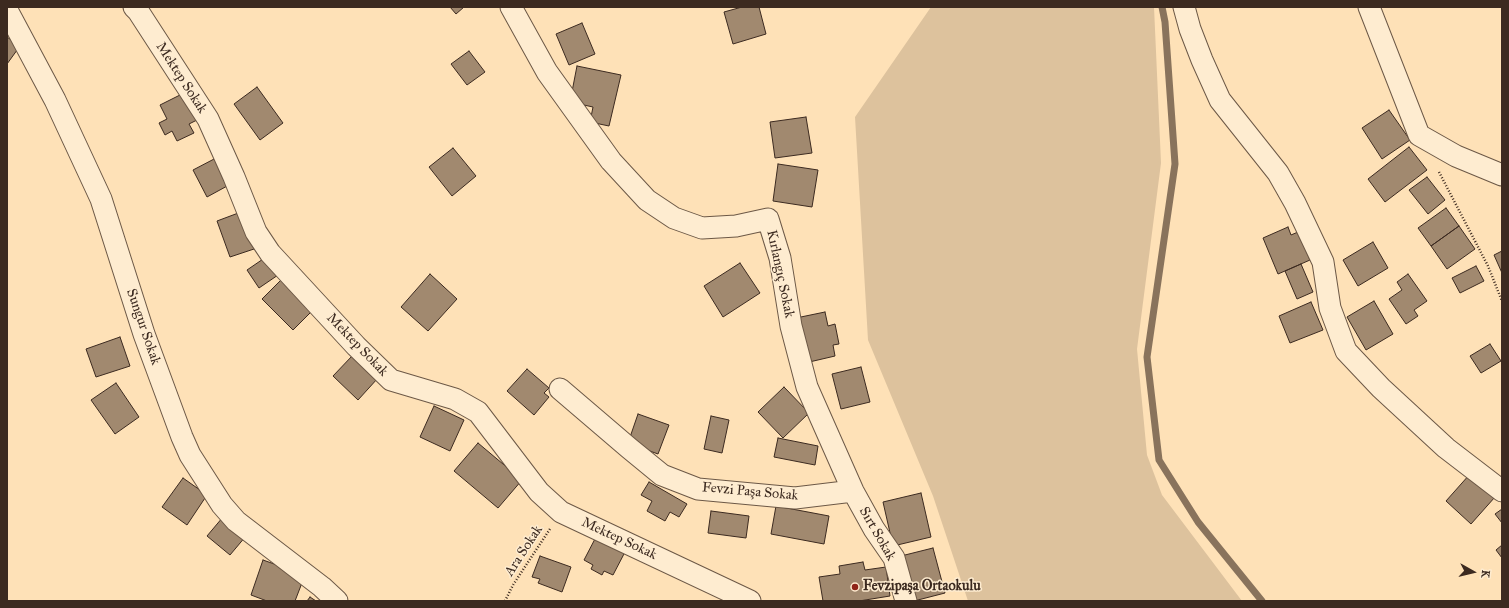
<!DOCTYPE html>
<meta charset="utf-8">
<style>
body{margin:0}
#map{position:relative;width:1509px;height:608px;overflow:hidden;background:#fee1b7;font-family:"IM FELL Great Primer",serif}
canvas{display:block}
.frame{position:absolute;inset:0;border:8px solid #3c2a20;pointer-events:none}
.north{position:absolute;left:1453px;top:552px;width:40px;height:40px;-webkit-text-stroke:3px #feecd0;paint-order:stroke;rotate:98deg;font-size:11px;font-weight:700;line-height:16px;text-align:center;color:#3c2a20}
.north::after{content:'';display:block;margin:auto;width:14px;height:18px;background:#3c2a20;clip-path:polygon(50% 0,100% 100%,50% 72%,0 100%)}
</style>
<div id="map">
<canvas width="1509" height="608"></canvas>
<div class="frame"></div>
<div class="north">K</div>
</div>
<script>
const c = document.querySelector('canvas').getContext('2d');
c.lineJoin = 'round';
function fillPath(path, color) { c.fillStyle = color; c.fill(path, 'evenodd'); }
const toPath = rows => new Path2D(rows.map(r => 'M' + r).join(''));
function trace(path, color, width, dash) { c.strokeStyle = color; c.lineWidth = width; c.lineCap = dash ? 'butt' : 'round'; c.setLineDash(dash || []); c.stroke(path); }
function write(font, color, halo, rows, align = 'center') {
  c.font = font + ' "IM FELL Great Primer",serif'; c.lineWidth = 3; c.setLineDash([]); c.textBaseline = 'middle'; c.strokeStyle = halo; c.fillStyle = color; for (const [text, x, y, turn = 0] of rows) {
    c.save(); c.translate(x, y); c.rotate((+turn || 0) * Math.PI / 180); c.textAlign = isNaN(turn) ? turn : align; if (halo) c.strokeText(text, 0, 0); c.fillText(text, 0, 0); c.restore();
  }
}
fillPath(toPath([
 [931,7,1154,7,1161,163,1137,349,1147,455,1162,495,1242,601,968,601,933,496,868,340,855,117]
]), '#ddc29d');
trace(toPath([
 [1162,7,1165,22,1175,164,1147,357,1159,460,1198,522,1262,601]
]), '#89735c', 7);
const building = toPath([
 [450,7,464,7,456,14,450,7],
 [742,7,759,7,766,34,733,44,724,12,742,7],
 [582,23,595,54,569,65,556,34,582,23],
 [7,37,20,46,7,64,7,37],
 [469,51,485,72,467,85,451,64,469,51],
 [577,66,621,75,609,126,590,122,593,107,570,102,577,66],
 [257,87,283,123,260,140,234,104,257,87],
 [184,93,197,120,189,124,194,133,177,141,172,131,165,135,159,123,167,119,160,105,184,93],
 [1389,110,1410,140,1382,159,1362,128,1389,110],
 [806,117,812,153,775,158,770,122,806,117],
 [1409,147,1427,170,1385,202,1368,179,1409,147],
 [453,148,476,176,452,196,429,167,453,148],
 [216,158,229,185,207,197,193,170,216,158],
 [778,164,818,170,812,207,773,201,778,164],
 [1427,177,1445,200,1428,214,1409,190,1427,177],
 [1446,208,1459,226,1431,246,1418,228,1446,208],
 [241,212,254,249,230,257,217,221,241,212],
 [1459,226,1475,249,1447,269,1431,246,1459,226],
 [1288,227,1291,235,1298,232,1310,260,1278,274,1263,238,1288,227],
 [1373,242,1388,268,1358,286,1343,260,1373,242],
 [1502,251,1502,273,1494,255,1502,251],
 [269,255,281,273,259,288,247,270,269,255],
 [740,263,760,293,723,317,704,286,740,263],
 [1301,264,1313,292,1297,299,1285,271,1301,264],
 [1476,266,1484,281,1460,293,1452,278,1476,266],
 [430,274,457,299,428,331,401,307,430,274],
 [1408,274,1427,301,1414,310,1418,316,1406,324,1389,299,1402,290,1397,282,1408,274],
 [282,279,313,310,293,330,262,299,282,279],
 [1374,301,1393,334,1366,350,1347,317,1374,301],
 [1311,302,1323,330,1290,343,1279,316,1311,302],
 [825,312,828,326,835,324,839,344,833,345,835,356,805,363,796,318,825,312],
 [120,337,130,366,96,377,86,349,120,337],
 [1490,344,1501,361,1481,373,1470,356,1490,344],
 [353,355,378,378,358,400,333,376,353,355],
 [861,367,870,402,841,409,832,374,861,367],
 [527,369,549,388,544,393,549,397,534,415,507,391,527,369],
 [116,383,139,417,115,434,91,400,116,383],
 [784,387,809,413,783,438,758,412,784,387],
 [434,406,464,420,450,451,420,437,434,406],
 [638,414,669,425,658,454,628,443,638,414],
 [711,416,729,420,722,453,704,449,711,416],
 [778,438,818,446,815,465,774,457,778,438],
 [478,443,522,480,498,508,454,471,478,443],
 [1470,474,1495,497,1471,524,1446,501,1470,474],
 [183,478,207,495,187,525,162,507,183,478],
 [649,482,687,504,679,517,670,512,665,521,647,511,652,501,641,495,649,482],
 [921,493,931,537,893,546,883,502,921,493],
 [776,506,829,516,824,544,771,534,776,506],
 [1502,509,1502,523,1495,514,1502,509],
 [711,511,749,516,746,538,708,533,711,511],
 [223,517,246,536,230,555,207,536,223,517],
 [596,537,625,552,613,575,604,571,602,575,591,569,593,565,584,560,596,537],
 [1502,545,1502,558,1496,550,1502,545],
 [933,548,945,593,914,601,901,556,933,548],
 [540,556,571,567,562,592,538,583,540,579,532,577,540,556],
 [263,560,305,575,295,601,267,601,251,595,263,560],
 [863,562,865,570,886,567,890,596,859,601,823,601,819,577,840,574,839,566,863,562],
 [310,597,316,601,307,601,310,597]
]);
fillPath(building, '#a1896f');
trace(building, '#3c2a20', 1);
const minor = toPath([
 [134,7,138,11,208,119,234,177,256,232,270,253,356,346,391,380,455,399,478,412,539,492,561,512,750,601],
 [511,7,547,72,611,161,647,200,674,218,702,228,736,226,768,219,780,258,791,326,807,387,853,491,874,529,894,558,906,601],
 [1184,7,1190,29,1202,60,1220,100,1278,173,1295,203,1323,262,1330,308,1346,351,1381,388,1446,448,1502,491],
 [1369,7,1419,135,1456,156,1502,175],
 [7,10,55,100,101,199,144,334,182,437,190,455,222,505,236,521,322,587,337,601],
 [560,389,629,448,662,475,698,489,795,498,853,491]
]);
trace(minor, '#6c5846', 23);
trace(toPath([
 [1439,172,1488,266,1502,301],
 [505,601,513,585,550,529]
]), '#3c2a20', 2.5, [1, 2]);
trace(minor, '#feecd0', 21);
for (const [x, y, r, color] of [
 [855,587,4,"#8f2418"]
]) { const dot = new Path2D(); dot.arc(x, y, r, 0, 2 * Math.PI); c.fillStyle = color; c.fill(dot); trace(dot, '#feecd0', 1.5); }
write('14px', '#3c2a20', '#feecd0', [
 ["Mektep Sokak",181,78,57],
 ["Kırlangıç Sokak",780,274,78],
 ["Sungur Sokak",143,327,71],
 ["Mektep Sokak",357,345,46],
 ["Fevzi Paşa Sokak",750,492,5],
 ["Sırt Sokak",877,534,60],
 ["Mektep Sokak",619,539,25],
 ["Ara Sokak",524,551,-57]
]);
write('bold 14px', '#3c2a20', '#feecd0', [
 ["Fevzipaşa Ortaokulu",863,587]
], 'left');
</script>
